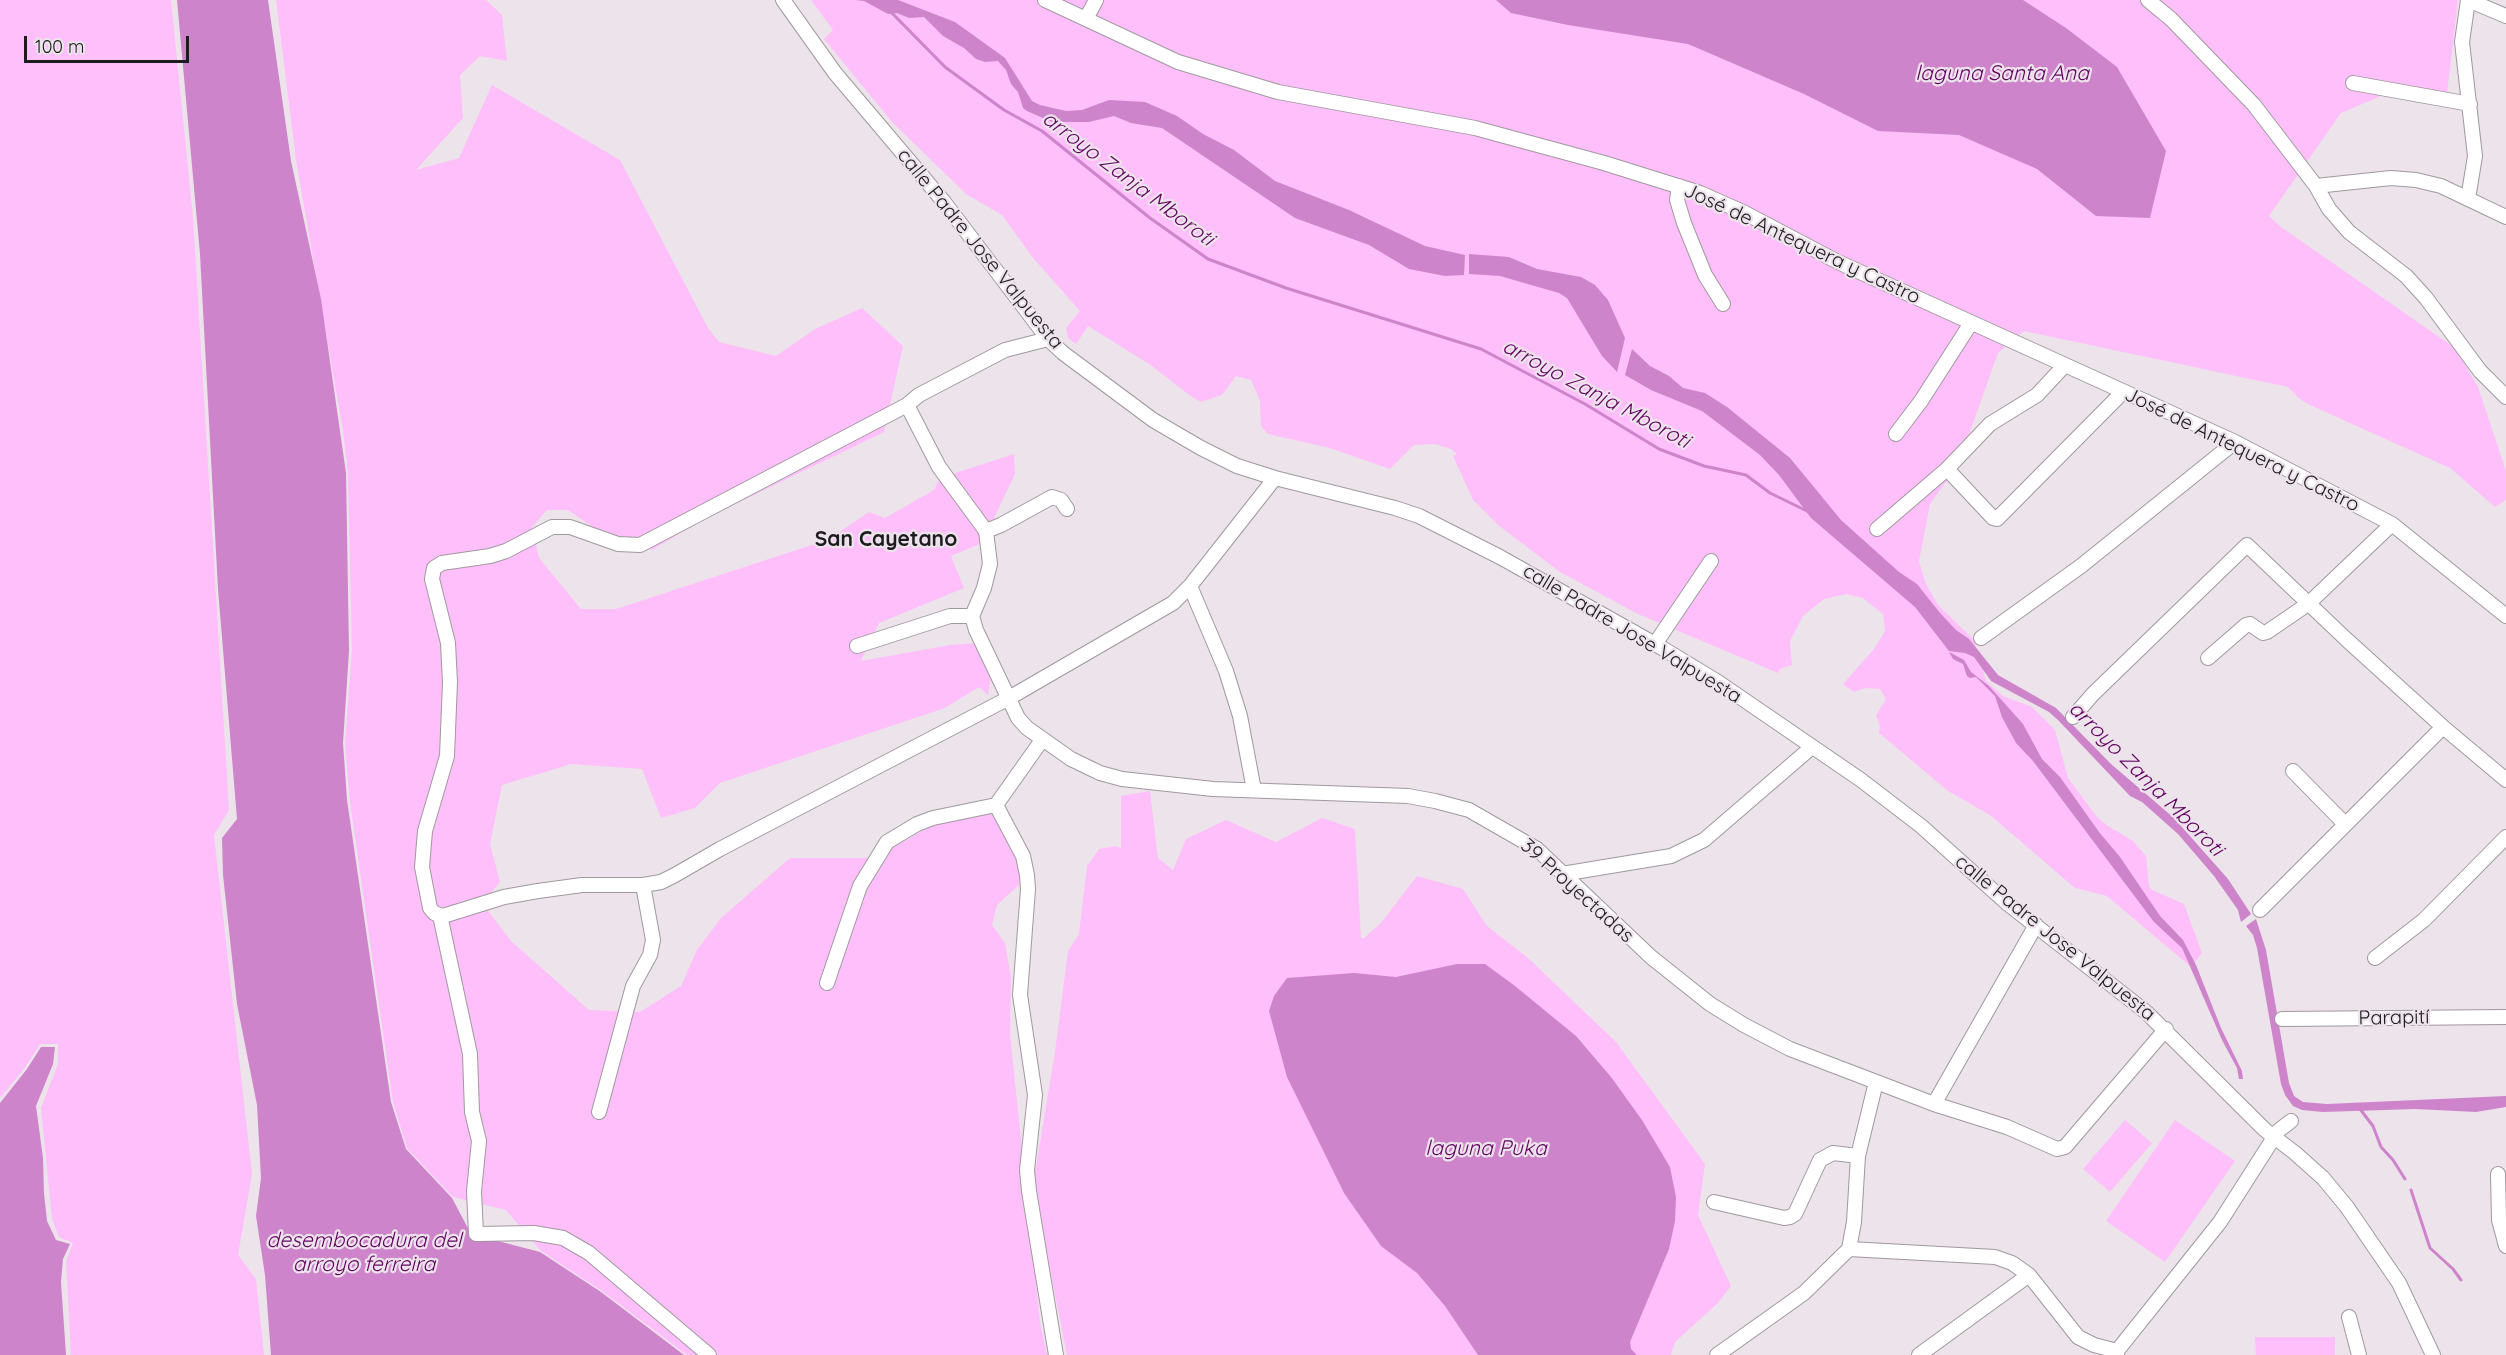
<!DOCTYPE html>
<meta charset="utf-8">
<style>
body{margin:0}
#map{position:relative;width:2506px;height:1355px;overflow:hidden;background:#ece3eb;font-family:Quicksand,sans-serif}
canvas{display:block}
.scale{position:absolute;left:24px;top:36px;width:165px;height:27px;box-sizing:border-box;border:3px solid #1e1b1e;border-top:0;padding-left:8px;font-size:18px;line-height:21px;white-space:nowrap;color:#1e1b1e;-webkit-text-stroke:4px #ece3eb;paint-order:stroke}
</style>
<div id="map">
<canvas width="2506" height="1355"></canvas>
<div class="scale">100 m</div>
</div>
<script>
const c = document.querySelector('canvas').getContext('2d');
c.lineJoin = 'round';
function fillPath(path, color) { c.fillStyle = color; c.fill(path, 'evenodd'); }
const toPath = rows => new Path2D(rows.map(r => 'M' + r).join(''));
function trace(path, color, width, dash) { c.strokeStyle = color; c.lineWidth = width; c.lineCap = dash ? 'butt' : 'round'; c.setLineDash(dash || []); c.stroke(path); }
function write(font, color, halo, rows, align = 'center') {
  c.font = font + ' Quicksand,sans-serif'; c.lineWidth = 4.5; c.setLineDash([]); c.textBaseline = 'middle'; c.strokeStyle = halo; c.fillStyle = color; for (const [text, x, y, turn = 0] of rows) {
    c.save(); c.translate(x, y); c.rotate((+turn || 0) * Math.PI / 180); c.textAlign = isNaN(turn) ? turn : align; if (halo) c.strokeText(text, 0, 0); c.fillText(text, 0, 0); c.restore();
  }
}
fillPath(toPath([
 [0,0,171,0,193,217,229,810,214,835,252,1174,238,1255,256,1279,264,1355,71,1355,66,1261,73,1243,59,1237,52,1219,41,1108,58,1064,58,1044,40,1044,24,1069,0,1098],
 [276,0,486,0,502,15,507,61,480,56,460,75,463,118,416,170,459,158,492,85,620,160,708,328,719,342,776,356,815,329,862,308,903,346,884,432,704,519,652,550,603,534,568,510,547,510,532,527,539,558,581,609,616,609,827,540,869,512,885,518,934,490,940,478,1014,454,1015,474,982,543,951,556,964,588,879,623,861,661,950,645,977,643,992,671,988,695,979,687,945,708,720,783,695,808,661,818,642,769,571,764,502,785,490,844,500,882,482,903,511,941,589,1010,640,1012,681,986,697,950,721,918,790,858,868,858,905,841,951,813,1000,811,1020,832,1032,873,997,905,992,925,1005,943,1011,978,1010,1034,1040,1322,1047,1355,687,1355,602,1291,541,1251,506,1210,453,1197,407,1148,393,1102,350,802,345,744,352,649,348,473,343,431,296,160],
 [811,0,2458,0,2447,93,2395,90,2341,113,2269,216,2281,227,2455,348,2478,387,2506,471,2506,500,2495,507,2450,468,2310,405,2301,400,2288,387,2024,331,1998,353,1958,465,1930,504,1919,561,1925,582,1938,605,1974,640,1986,681,2003,696,2032,707,2055,730,2068,778,2097,817,2108,826,2133,841,2146,856,2149,886,2152,890,2184,904,2202,953,2191,967,2107,896,2075,888,1990,815,1948,791,1879,733,1880,726,1876,715,1886,699,1880,689,1865,688,1854,692,1843,684,1874,649,1885,631,1883,614,1863,598,1846,594,1824,599,1803,616,1790,641,1792,665,1780,669,1778,673,1638,614,1560,572,1498,525,1473,500,1453,456,1457,454,1451,449,1435,444,1414,445,1390,469,1330,448,1268,434,1261,426,1260,401,1251,380,1236,376,1222,395,1201,402,1192,397,1149,364,1088,326,1076,344,1068,338,1066,328,1080,311,1033,258,1002,215,966,194,893,123,824,39,833,30],
 [1150,791,1158,858,1173,870,1186,839,1226,820,1276,842,1322,818,1355,829,1361,938,1364,938,1381,923,1417,876,1463,889,1487,926,1528,958,1616,1042,1705,1164,1698,1215,1731,1286,1718,1303,1675,1342,1671,1355,1067,1355,1033,1185,1055,1052,1068,951,1079,934,1087,866,1099,849,1115,846,1121,848,1121,796],
 [2125,1120,2152,1143,2110,1192,2083,1169],
 [2175,1120,2235,1161,2165,1262,2106,1221],
 [2255,1337,2335,1337,2335,1355,2256,1355]
]), '#febffa');
fillPath(toPath([
 [177,0,268,0,291,161,321,299,346,473,349,651,343,743,347,800,391,1102,406,1149,452,1198,471,1234,540,1252,601,1292,684,1355,271,1355,265,1275,256,1216,261,1178,257,1105,237,1004,223,875,222,838,237,819,218,589,200,254],
 [855,0,898,0,955,22,1005,58,1032,101,1040,105,1066,111,1082,110,1109,100,1145,102,1177,116,1203,134,1234,150,1275,181,1349,210,1425,246,1465,255,1464,275,1445,276,1409,269,1369,245,1295,218,1162,128,1131,123,1114,116,1089,122,1052,122,1027,111,1023,108,1018,92,1011,84,1006,70,998,61,985,62,976,59,964,48,943,36,924,17,909,18,897,13,888,14,864,1],
 [1496,0,2023,0,2066,28,2117,67,2166,151,2150,218,2096,216,2037,169,1959,135,1878,131,1804,94,1688,44,1568,25,1511,13],
 [1469,254,1509,257,1537,269,1581,277,1595,285,1608,300,1625,338,1617,372,1602,356,1567,298,1559,293,1500,276,1469,274],
 [1632,349,1650,366,1669,376,1683,388,1705,393,1727,407,1790,458,1841,520,1899,572,1917,584,1940,613,1956,630,1969,639,1998,675,2056,708,2111,764,2174,818,2228,879,2251,914,2241,922,2238,910,2214,876,2178,834,2142,802,2130,796,2058,720,2049,712,1991,681,1974,657,1965,653,1949,651,1915,607,1811,518,1779,475,1760,455,1702,411,1651,390,1625,375],
 [1949,652,1964,660,1971,672,1989,686,2023,724,2042,759,2060,777,2099,832,2120,857,2160,916,2183,940,2196,965,2221,1028,2242,1071,2243,1079,2239,1079,2237,1068,2222,1040,2182,948,2154,922,2033,761,2016,743,2002,717,1995,696,1976,677,1970,678,1967,676,1963,664,1953,659],
 [2256,919,2266,950,2289,1083,2294,1096,2303,1102,2327,1104,2506,1096,2506,1107,2476,1112,2415,1109,2323,1112,2302,1110,2293,1106,2285,1095,2281,1084,2257,948,2253,935,2246,926],
 [1457,964,1485,964,1515,986,1576,1036,1611,1077,1642,1120,1670,1167,1676,1197,1675,1221,1669,1249,1630,1342,1631,1349,1637,1355,1478,1355,1445,1306,1417,1273,1381,1246,1344,1193,1287,1077,1269,1011,1274,996,1287,978,1354,973,1396,977],
 [41,1047,55,1047,53,1064,36,1106,43,1158,44,1193,47,1221,56,1240,70,1244,63,1259,61,1282,66,1355,0,1355,0,1103,27,1069]
]), '#ce84ca');
trace(toPath([
 [890,11,945,67,1004,110,1042,131,1150,218,1208,259,1286,288,1481,349,1585,404,1659,449,1704,466,1746,475,1770,493,1807,511],
 [2360,1109,2373,1126,2381,1147,2393,1160,2405,1179],
 [2411,1190,2430,1248,2453,1269,2461,1280]
]), '#ce84ca', 3);
const minor = toPath([
 [783,0,835,73,944,202,1048,339,1063,353,1153,420,1201,448,1237,466,1275,478,1395,508,1419,516,1500,557,1662,648,1718,682,1861,780,1921,826,2008,904,2146,1012,2265,1130,2295,1153,2323,1178,2347,1207,2399,1283,2433,1355],
 [1045,0,1178,62,1278,92,1475,128,1604,163,1700,193,1743,212,1838,262,2235,442,2392,524,2506,616],
 [2148,0,2171,19,2254,105,2316,186,2329,209,2349,232,2406,276,2426,298,2480,371,2506,397],
 [2468,0,2506,16],
 [1086,19,1096,0],
 [2353,83,2470,104],
 [1679,186,1677,200,1684,223,1705,275,1723,304],
 [2316,186,2391,178,2416,180,2441,186,2506,217],
 [2468,199,2475,156,2462,42,2468,0],
 [1048,339,1005,350,919,395,907,405,640,545,618,544,570,527,552,527,506,551,490,556,442,563,434,568,432,579,448,643,450,682,447,756,425,831,422,867,430,908,434,913,443,916,504,897,538,891,582,885,643,885,661,882,675,875,720,849,1009,698,1173,603,1190,586,1275,478],
 [907,405,939,467,986,531,990,564,984,588,972,616],
 [1896,434,1921,401,1971,323],
 [1947,469,1993,518,1997,519,2123,392],
 [1877,529,1947,469,1990,424,2037,395,2064,366],
 [986,531,1001,525,1052,497,1061,500,1067,509],
 [1190,586,1226,671,1240,716,1254,790],
 [1981,638,2081,566,2235,442],
 [1655,644,1711,561],
 [857,646,950,616,972,616,976,630,1018,718,1027,728,1071,759,1100,773,1122,779,1213,789,1408,796,1435,801,1469,810,1537,849,1651,957,1710,1004,1744,1025,1790,1049,1934,1104,2007,1127,2057,1149,2065,1147,2166,1029],
 [2208,658,2246,625,2250,624,2263,633,2267,632,2308,604,2392,524],
 [2073,717,2093,694,2247,545,2347,640,2443,727,2506,780],
 [1042,740,996,805,1023,856,1027,875,1028,889,1020,995,1035,1095,1027,1170,1029,1191,1056,1355],
 [2293,771,2345,824],
 [1562,874,1671,856,1704,840,1812,747],
 [2260,910,2443,727],
 [443,916,441,920,470,1054,472,1112,479,1141,474,1191,476,1234,534,1233,563,1238,589,1253,709,1355],
 [2375,958,2424,920,2506,837],
 [827,983,860,886,887,842,917,824,933,818,996,805],
 [2282,1019,2506,1017],
 [1934,1104,2036,925],
 [599,1112,633,986,650,955,653,940,643,885],
 [2498,1174,2499,1220,2506,1246],
 [1714,1202,1784,1218,1790,1217,1795,1214,1820,1160,1833,1153,1858,1156],
 [1849,1249,1995,1257,2012,1263,2029,1275,2078,1337,2094,1345,2117,1351],
 [2349,1317,2359,1355],
 [1717,1355,1804,1293,1849,1249,1854,1222,1858,1156,1876,1082],
 [1919,1355,2029,1275],
 [2117,1355,2117,1351,2220,1222,2278,1131,2291,1121]
]);
trace(minor, '#a0989f', 16);
trace(minor, '#fff', 14);
write('20px', '#1e1b1e', '#ece3eb', [
 ["José de Antequera y Castro",1802,244,25],
 ["calle Padre Jose Valpuesta",980,249,51],
 ["José de Antequera y Castro",2242,450,26],
 ["calle Padre Jose Valpuesta",1632,634,31],
 ["39 Proyectadas",1577,891,42],
 ["calle Padre Jose Valpuesta",2055,938,39],
 ["Parapití",2394,1018,-1]
]);
write('italic 21px', '#620162', '#ece3eb', [
 ["laguna Santa Ana",2002,74],
 ["arroyo Zanja Mboroti",1128,179,37],
 ["arroyo Zanja Mboroti",1596,394,28],
 ["arroyo Zanja Mboroti",2146,779,45],
 ["laguna Puka",1486,1149],
 ["desembocadura del",364,1241],
 ["arroyo ferreira",364,1265]
]);
write('bold 21px', '#1e1b1e', '#ece3eb', [
 ["San Cayetano",886,540]
]);
</script>
